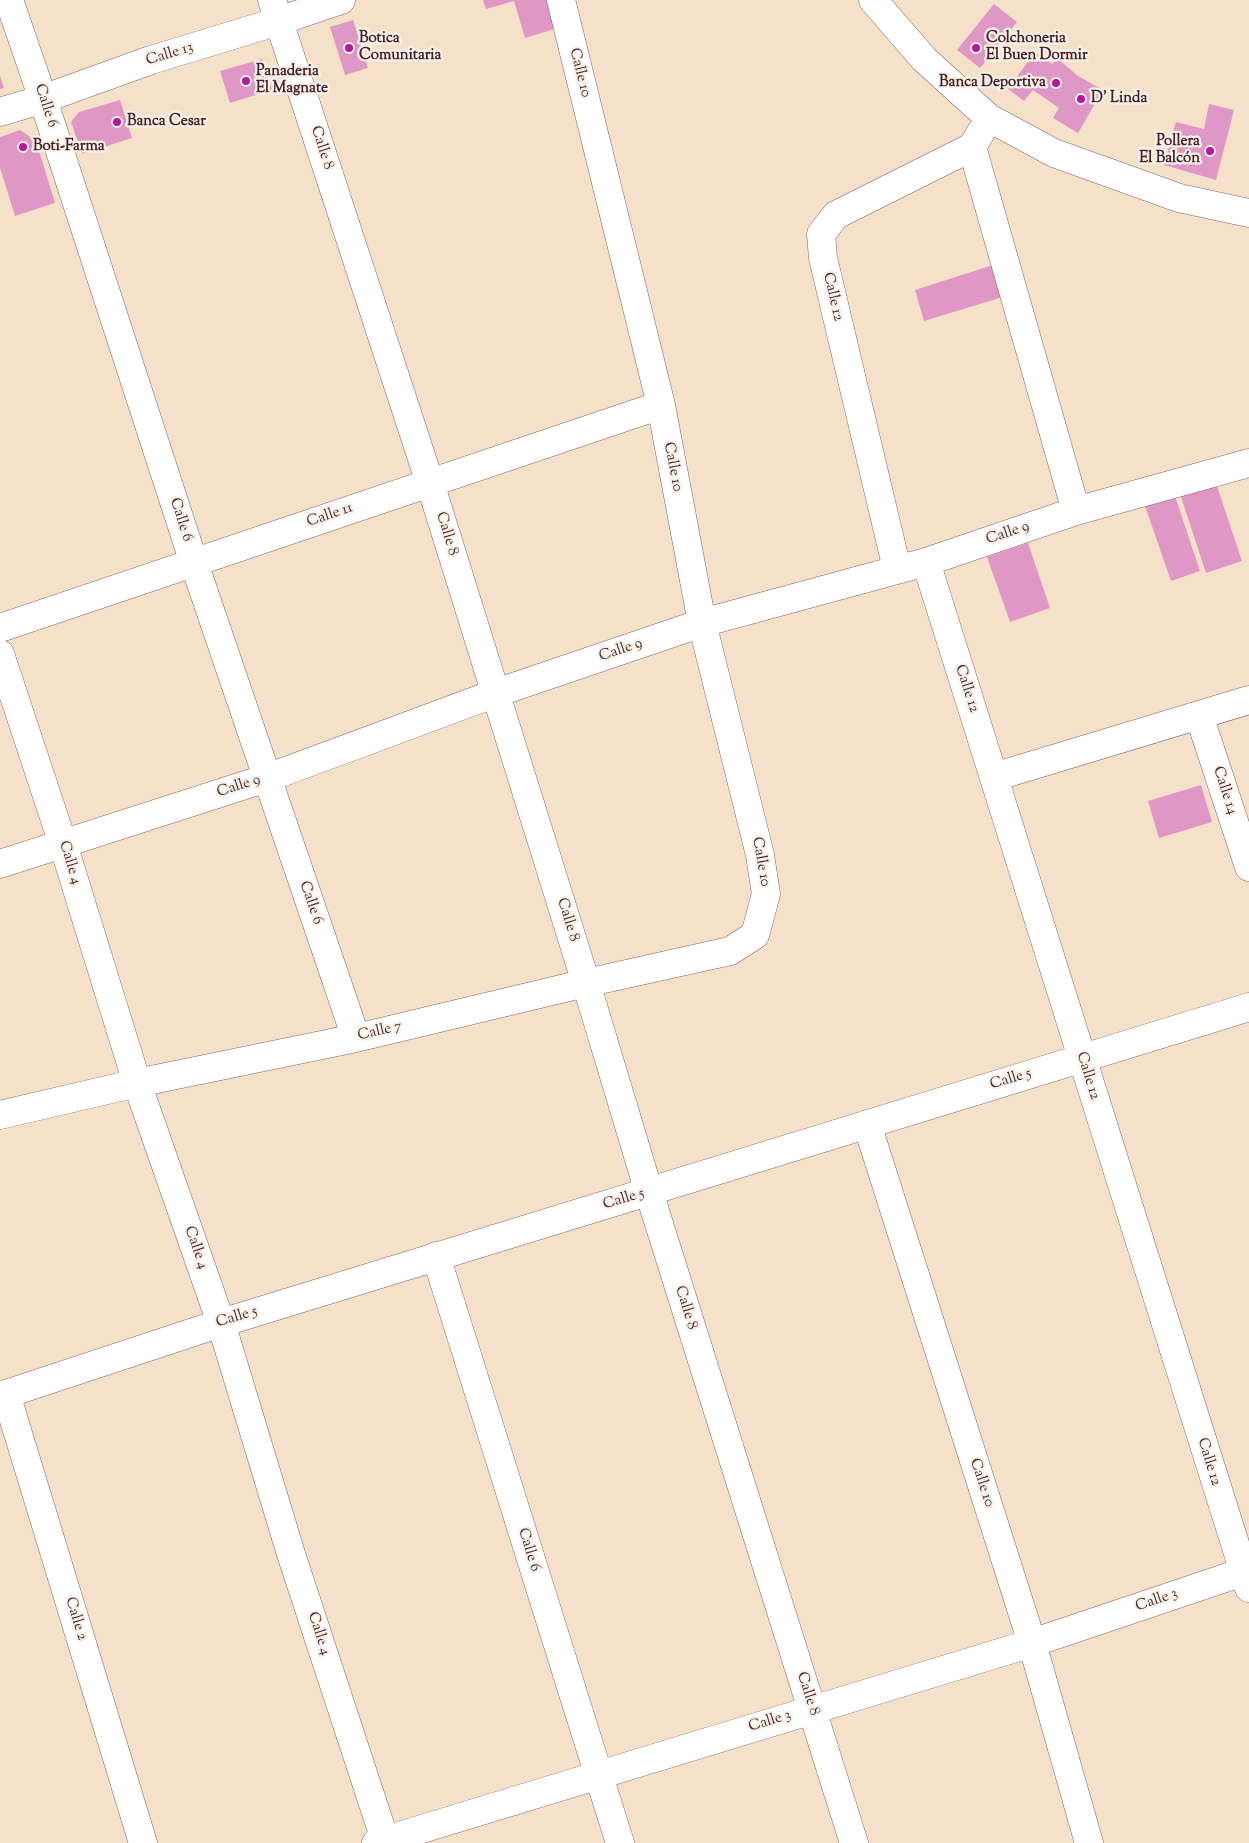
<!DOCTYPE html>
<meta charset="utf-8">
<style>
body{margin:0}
canvas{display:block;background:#f5e1c9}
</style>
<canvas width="1249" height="1843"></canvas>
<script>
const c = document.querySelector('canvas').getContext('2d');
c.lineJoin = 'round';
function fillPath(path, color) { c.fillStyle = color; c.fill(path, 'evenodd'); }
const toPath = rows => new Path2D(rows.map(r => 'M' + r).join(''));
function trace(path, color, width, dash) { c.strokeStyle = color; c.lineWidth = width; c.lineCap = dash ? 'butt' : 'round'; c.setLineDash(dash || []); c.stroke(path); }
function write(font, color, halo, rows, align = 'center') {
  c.font = font + ' "Sorts Mill Goudy",serif'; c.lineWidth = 4.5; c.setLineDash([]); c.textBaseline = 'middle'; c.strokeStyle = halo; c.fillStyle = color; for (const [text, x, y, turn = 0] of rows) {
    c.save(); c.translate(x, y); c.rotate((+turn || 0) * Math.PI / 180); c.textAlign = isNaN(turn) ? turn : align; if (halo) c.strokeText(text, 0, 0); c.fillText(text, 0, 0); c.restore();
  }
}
fillPath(toPath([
 [483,0,549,0,558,28,525,38,514,1,486,9],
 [994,4,1017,22,980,68,957,50],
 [353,20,368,68,345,75,330,27],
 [1035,52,1052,64,1058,59,1078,76,1103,90,1078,133,1053,118,1059,108,1033,90,1024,101,1008,89],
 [262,59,272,90,230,103,220,71],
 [0,76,4,88,0,89],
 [120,100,132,138,82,154,71,122,79,112],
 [1209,104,1234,110,1216,180,1164,165,1176,122,1204,129],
 [20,130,36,141,55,203,15,216,0,168,0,137],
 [996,264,1006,296,924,321,915,290],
 [1216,483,1242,561,1206,573,1180,494],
 [1175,496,1200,571,1171,581,1145,506],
 [1028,543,1050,608,1010,622,987,557],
 [1201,785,1212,822,1159,838,1148,801]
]), '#df98c5');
const minor = toPath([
 [9,0,43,99,194,563,356,1038],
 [272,0,430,483,586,983,649,1192,854,1843],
 [873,0,924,59,989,118,1054,153,1179,198,1249,213],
 [0,112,43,99,151,60,279,21,341,0],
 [981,132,972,147,1076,511],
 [926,562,1249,1588],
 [897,569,823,258,821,234,836,215,972,147],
 [0,628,661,405],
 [0,654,63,844,137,1083,221,1323,291,1554,386,1843],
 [1199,715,1249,867],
 [994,777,1249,700],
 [0,864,267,778,496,693,702,623,926,562,1076,511,1249,463],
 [0,1115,137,1083,356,1038,586,983,730,951,755,935,766,894,760,855,702,623,661,405,561,0],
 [867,1124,1032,1643,1089,1843],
 [436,1256,620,1843],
 [6,1394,143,1843],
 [0,1396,221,1323,1249,1007],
 [376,1843,1032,1643,1249,1570]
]);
trace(minor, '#866362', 29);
trace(minor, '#fff', 28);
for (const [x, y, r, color] of [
 [349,48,5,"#b5179e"],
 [976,48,5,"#b5179e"],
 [246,81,5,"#b5179e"],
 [1056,83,5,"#b5179e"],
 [1081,99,5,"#b5179e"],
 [117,122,5,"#b5179e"],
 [23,147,5,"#b5179e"],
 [1210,151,5,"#b5179e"]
]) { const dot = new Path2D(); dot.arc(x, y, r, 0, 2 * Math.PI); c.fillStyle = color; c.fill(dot); trace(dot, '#f7f3e8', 2); }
write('bold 15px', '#4a1f2b', '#f7f3e8', [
 ["Botica",359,39],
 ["Comunitaria",359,56],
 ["Colchoneria",986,39],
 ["El Buen Dormir",986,56],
 ["Panaderia",256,72],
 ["El Magnate",256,89],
 ["Banca Deportiva",1046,83,"right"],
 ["D' Linda",1091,99],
 ["Banca Cesar",127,122],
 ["Pollera",1200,142,"right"],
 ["El Balcón",1200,159,"right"],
 ["Boti-Farma",33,147]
], 'left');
write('15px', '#4a1f2b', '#f7f3e8', [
 ["Calle 13",170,55,-17],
 ["Calle 10",579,73,76],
 ["Calle 6",45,106,72],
 ["Calle 8",321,148,72],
 ["Calle 12",832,297,77],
 ["Calle 10",672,467,79],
 ["Calle 11",330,516,-19],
 ["Calle 6",180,520,72],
 ["Calle 8",446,534,73],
 ["Calle 9",1008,534,-19],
 ["Calle 9",621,651,-19],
 ["Calle 12",966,689,72],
 ["Calle 9",239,787,-18],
 ["Calle 14",1224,791,72],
 ["Calle 10",760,862,80],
 ["Calle 4",69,863,73],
 ["Calle 6",310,903,71],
 ["Calle 8",567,920,73],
 ["Calle 7",380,1032,-13],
 ["Calle 12",1087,1076,73],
 ["Calle 5",1011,1080,-17],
 ["Calle 5",624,1200,-17],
 ["Calle 4",195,1248,71],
 ["Calle 8",685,1308,73],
 ["Calle 5",237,1318,-17],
 ["Calle 12",1208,1462,73],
 ["Calle 10",981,1483,72],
 ["Calle 6",528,1550,73],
 ["Calle 3",1157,1601,-19],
 ["Calle 2",75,1619,73],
 ["Calle 4",318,1634,72],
 ["Calle 8",807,1694,72],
 ["Calle 3",770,1722,-17]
]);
</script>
